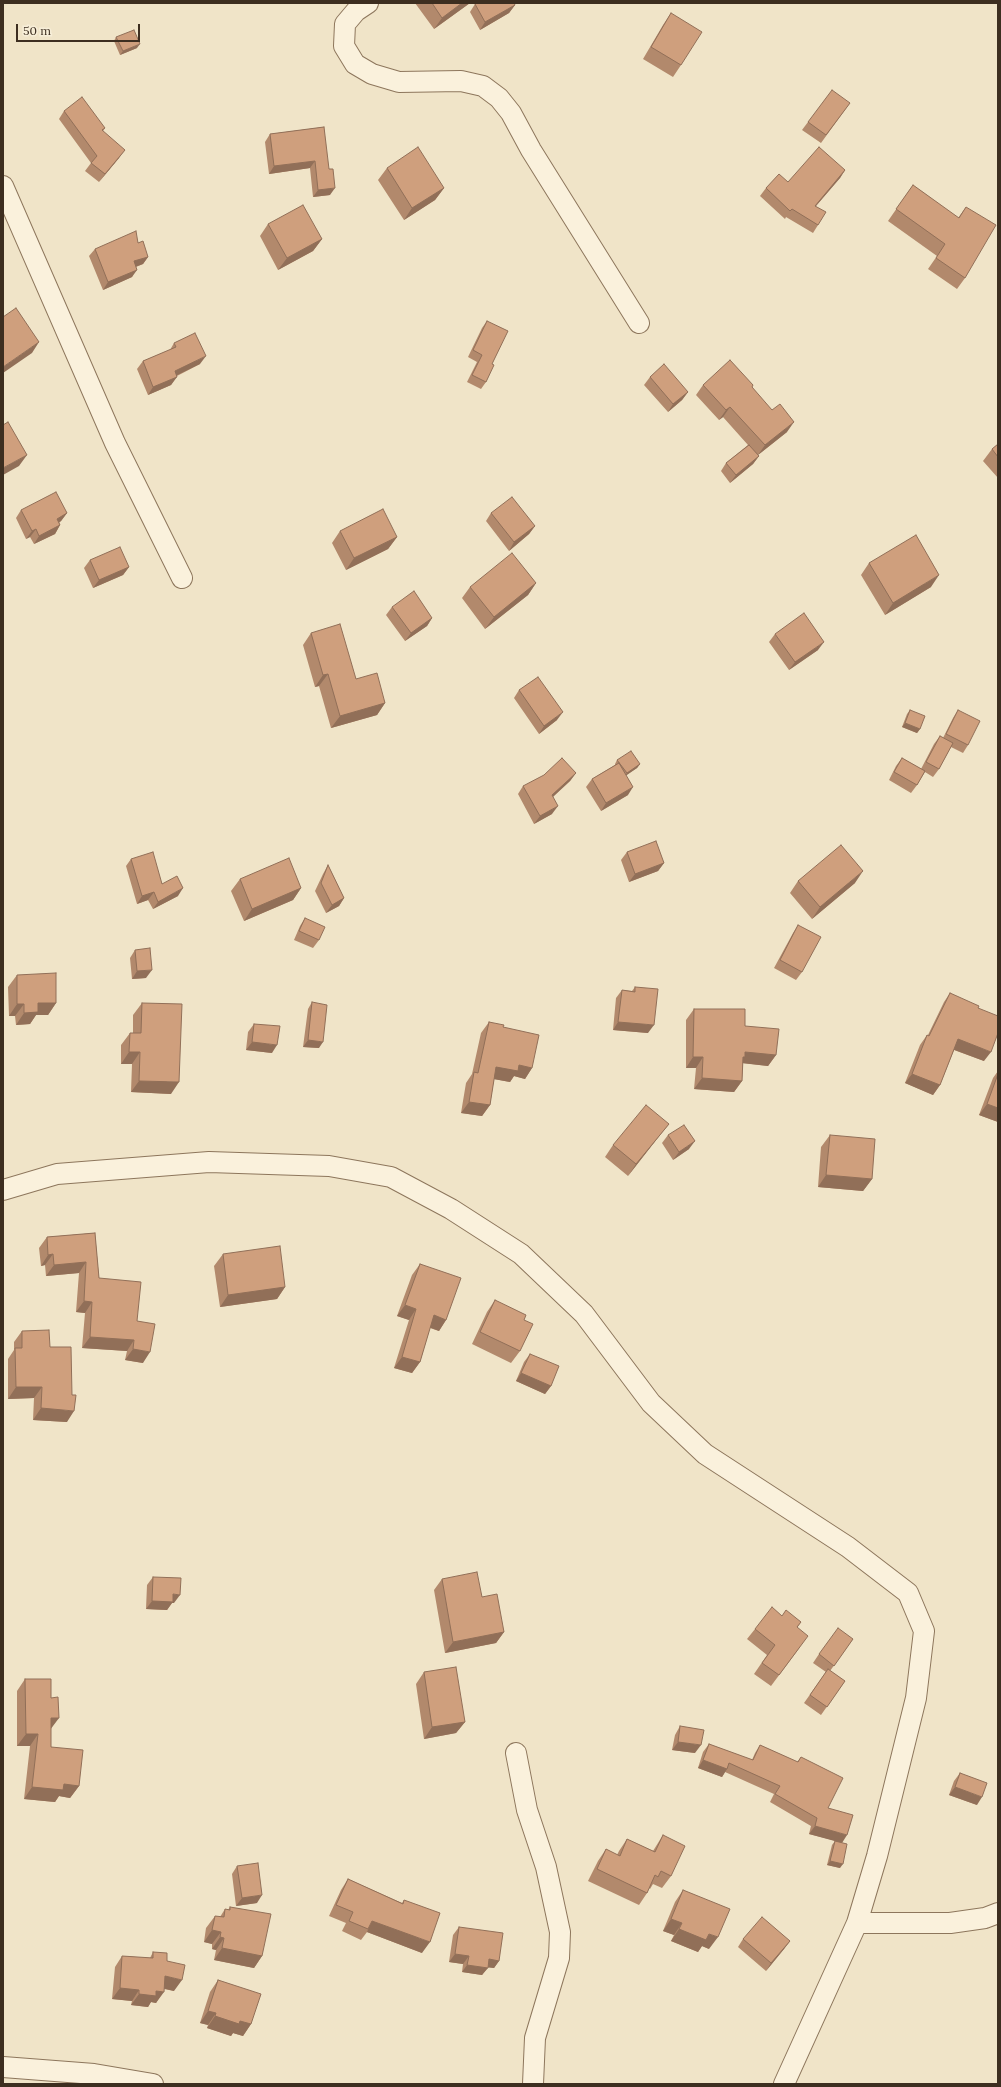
<!DOCTYPE html>
<style>
body{margin:0}
#map{position:relative;width:1001px;height:2087px;overflow:hidden;background:#f0e4c8;font-family:Lora,serif}
canvas{display:block}
.frame{position:absolute;inset:0;border:4px solid #3d2e20;pointer-events:none}
.scale{position:absolute;left:16px;top:24px;width:124px;height:18px;box-sizing:border-box;border:2px solid #3d2e20;border-top:0;padding-left:5px;font-size:12px;line-height:14px;white-space:nowrap;color:#3d2e20;-webkit-text-stroke:3px #f7eed8;paint-order:stroke}
</style>
<div id="map">
<canvas width="1001" height="2087"></canvas>
<div class="frame"></div>
<div class="scale">50 m</div>
</div>
<script>
const c = document.querySelector('canvas').getContext('2d');
c.lineJoin = 'round';
const toPath = rows => new Path2D(rows.map(r => 'M' + r).join(''));
function trace(path, color, width, dash) { c.strokeStyle = color; c.lineWidth = width; c.lineCap = dash ? 'butt' : 'round'; c.setLineDash(dash || []); c.stroke(path); }
function fillPath(path, color) { c.fillStyle = color; c.fill(path, 'evenodd'); }
const street = toPath([
 [368,3,356,11,345,24,344,46,355,64,372,74,399,82,461,81,483,86,499,98,511,113,531,150,639,323],
 [3,186,115,443,182,578],
 [3,1190,57,1174,209,1162,329,1166,391,1177,451,1209,521,1254,584,1314,651,1403,705,1454,848,1547,908,1593,924,1631,916,1698,877,1856,857,1923,784,2084],
 [516,1753,527,1810,546,1867,560,1932,559,1958,535,2038,533,2084],
 [857,1923,950,1923,985,1918,998,1913],
 [3,2067,94,2074,153,2084]
]);
trace(street, '#8d765c', 22);
trace(street, '#faf1dc', 20);
fillPath(toPath([
 [415,3,470,3,434,29],
 [475,4,515,5,509,13,480,30,470,12],
 [671,13,681,65,673,77,643,59,663,25],
 [116,37,137,48,120,55,114,41],
 [850,103,821,143,802,130,808,122],
 [64,111,105,128,103,131,119,158,99,182,85,171,91,163,59,119],
 [324,127,330,195,313,197,310,168,269,174,265,142,270,134],
 [387,168,444,188,435,200,404,220,378,180],
 [845,170,840,178,816,206,818,225,813,233,786,217,785,219,760,196,766,188,788,182],
 [913,185,958,218,966,207,965,278,957,289,928,269,937,256,888,221],
 [268,224,322,239,313,251,278,270,260,236],
 [138,243,148,257,143,264,136,267,132,277,103,290,89,256,95,249],
 [487,321,492,364,486,382,481,389,467,382,477,362,468,357,482,328],
 [174,343,200,364,177,376,171,385,148,395,137,369,143,361,170,350],
 [650,377,688,392,682,400,668,412,644,385],
 [703,385,753,385,752,387,787,432,758,455,759,456,753,464,730,483,721,471,726,463,748,445,723,417,719,420,696,395],
 [998,444,998,478,983,461,992,449],
 [21,510,67,513,61,521,59,523,60,525,55,534,34,544,30,537,26,539,16,518],
 [491,513,535,526,529,534,509,551,486,521],
 [340,531,397,537,388,549,346,570,332,543],
 [90,560,129,567,123,575,93,588,84,568],
 [869,563,931,587,885,615,861,575],
 [536,583,528,595,485,629,462,598,470,587],
 [392,607,432,618,427,626,405,641,386,615],
 [311,633,356,679,385,703,377,715,331,728,319,686,315,687,303,645],
 [775,634,818,650,789,670,769,642],
 [519,690,557,720,539,734,514,698],
 [910,710,920,729,917,733,902,727,907,714],
 [958,710,968,745,963,753,951,747,939,769,933,777,925,772,917,785,911,793,889,780,896,766,902,758,921,769,934,744,940,736,943,738,953,718],
 [617,760,640,764,637,768,626,775,628,795,601,811,586,787,592,779,615,765,615,764],
 [576,773,570,781,553,797,552,814,534,824,518,794,523,786],
 [627,852,664,863,658,871,629,882,621,860],
 [131,859,162,884,178,896,153,909,148,900,137,904,126,866],
 [328,865,344,898,339,906,326,913,315,891,323,874],
 [240,879,301,888,293,900,244,921,231,891],
 [798,881,855,883,812,919,790,893],
 [305,918,319,940,313,948,294,940,300,926],
 [798,925,802,972,796,980,774,968,793,933],
 [135,950,146,978,132,979,130,958],
 [17,975,56,1003,48,1015,36,1015,30,1024,16,1025,15,1016,9,1016,8,987],
 [635,987,648,1033,613,1030,616,998,622,990,632,991],
 [950,993,978,1008,984,1061,954,1050,940,1085,933,1095,905,1083,920,1045,927,1035,928,1035,944,1002],
 [312,1002,319,1048,303,1047,308,1009],
 [142,1003,171,1094,131,1092,132,1064,121,1064,121,1045,130,1033,133,1033,133,1015],
 [694,1009,745,1026,776,1055,768,1066,743,1063,742,1081,734,1092,694,1089,696,1068,686,1068,686,1020],
 [489,1022,503,1027,532,1068,525,1079,514,1076,510,1082,494,1079,490,1105,482,1116,461,1113,466,1083,472,1074,481,1033],
 [254,1024,272,1053,246,1050,248,1032],
 [998,1071,998,1122,979,1115,993,1078],
 [669,1124,660,1135,628,1176,605,1157,613,1145],
 [668,1135,689,1149,673,1160,662,1143],
 [830,1135,872,1179,863,1191,818,1187,821,1147],
 [95,1233,99,1278,137,1321,143,1363,125,1360,127,1351,82,1348,85,1313,76,1312,79,1273,46,1276,45,1265,41,1266,39,1248,47,1237],
 [223,1254,285,1287,277,1299,220,1307,214,1266],
 [420,1264,446,1320,439,1331,430,1328,420,1362,412,1373,394,1368,409,1320,397,1316,412,1275],
 [495,1300,524,1320,520,1351,511,1363,472,1344,487,1312],
 [22,1331,50,1347,67,1422,33,1420,34,1398,8,1399,8,1359,14,1350,14,1342],
 [530,1354,551,1386,545,1394,516,1381,524,1362],
 [153,1577,174,1603,172,1603,167,1610,146,1609,147,1585],
 [442,1579,482,1597,504,1632,496,1643,445,1653,434,1590],
 [782,1616,801,1622,797,1628,800,1647,771,1686,754,1674,767,1655,747,1639,755,1629],
 [853,1639,830,1671,845,1681,821,1715,804,1703,826,1672,813,1663,819,1654],
 [424,1672,465,1722,456,1733,424,1739,416,1684],
 [25,1679,51,1729,51,1747,79,1786,70,1798,59,1796,55,1802,24,1799,30,1746,17,1746,17,1691],
 [680,1726,695,1753,672,1750,675,1735],
 [709,1744,752,1760,755,1753,760,1745,797,1762,801,1757,828,1808,842,1843,840,1868,827,1865,832,1845,835,1841,836,1841,809,1834,811,1826,770,1802,774,1794,725,1772,722,1777,698,1768,703,1752],
 [960,1773,977,1805,949,1795,954,1781],
 [663,1835,671,1876,662,1888,653,1884,650,1889,649,1888,647,1893,639,1905,588,1881,598,1861,606,1849,617,1855,619,1851,627,1839,653,1851],
 [237,1866,257,1903,236,1906,232,1874],
 [348,1879,402,1903,404,1900,422,1953,367,1932,361,1940,342,1931,346,1923,329,1916,341,1890],
 [683,1890,709,1949,702,1946,698,1952,671,1941,674,1935,663,1931,675,1902],
 [230,1907,262,1956,254,1968,214,1960,216,1950,212,1949,212,1944,204,1942,206,1928,215,1916,220,1917,225,1909,228,1910],
 [459,1927,499,1961,494,1968,488,1967,482,1975,462,1972,463,1964,449,1962,453,1935],
 [743,1939,790,1941,784,1949,766,1971,738,1947],
 [153,1952,167,1961,174,1991,164,1989,156,2003,151,2002,148,2007,131,2005,132,2001,112,1999,115,1967,122,1956,150,1958],
 [218,1980,251,2024,243,2036,233,2033,231,2036,207,2028,208,2025,200,2023,210,1992]
]), '#b2896c');
fillPath(toPath([
 [462,3,470,3,434,29,442,18],
 [515,5,509,13,480,30,485,22],
 [140,44,137,48,120,55,123,51],
 [125,150,119,158,99,182,105,174],
 [315,161,310,168,269,174,274,166],
 [845,170,840,178,809,214,815,206],
 [335,188,330,195,313,197,318,190],
 [444,188,435,200,404,220,412,208],
 [322,239,313,251,278,270,287,258],
 [148,257,143,264,129,269,134,261],
 [137,270,132,277,103,290,108,282],
 [39,342,32,353,3,373,3,367],
 [206,356,200,364,169,379,175,371],
 [177,377,171,385,148,395,153,387],
 [688,392,682,400,668,412,673,404],
 [730,407,723,417,719,420,726,410],
 [794,422,787,432,758,455,765,445],
 [27,455,19,466,3,475,3,468],
 [759,456,753,464,730,483,736,475],
 [67,513,61,521,51,527,57,519],
 [60,525,55,534,34,544,39,536],
 [535,526,529,534,509,551,514,542],
 [36,529,30,537,26,539,32,531],
 [397,537,388,549,346,570,354,558],
 [129,567,123,575,93,588,99,580],
 [939,575,931,587,885,615,893,603],
 [536,583,528,595,485,629,494,617],
 [432,618,427,626,405,641,411,633],
 [824,642,818,650,789,670,795,662],
 [328,674,319,686,315,687,323,675],
 [385,703,377,715,331,728,340,716],
 [563,712,557,720,539,734,544,726],
 [905,723,920,729,917,733,902,727],
 [640,764,637,768,624,777,627,773],
 [576,773,570,781,546,803,552,795],
 [633,787,628,795,601,811,606,803],
 [558,806,552,814,534,824,540,816],
 [664,863,658,871,629,882,635,874],
 [863,871,855,883,812,919,820,907],
 [183,888,178,896,153,909,158,902],
 [301,888,293,900,244,921,252,909],
 [154,892,148,900,137,904,142,896],
 [344,898,339,906,326,913,332,905],
 [152,970,146,978,132,979,137,971],
 [38,1003,56,1003,48,1015,36,1015,30,1024,16,1025,24,1013],
 [17,1004,24,1004,15,1016,9,1016],
 [618,1022,654,1025,648,1033,613,1030],
 [958,1039,991,1052,984,1061,952,1049],
 [308,1040,323,1042,319,1048,303,1047],
 [252,1042,277,1045,272,1053,246,1050],
 [129,1052,140,1052,132,1064,121,1064],
 [745,1052,776,1055,768,1066,741,1063],
 [693,1057,703,1057,696,1068,686,1068],
 [519,1065,532,1068,525,1079,514,1076,510,1082,488,1078,496,1067],
 [912,1074,940,1085,933,1095,905,1083],
 [702,1078,742,1081,734,1092,694,1089],
 [139,1081,179,1082,171,1094,131,1092],
 [469,1102,490,1105,482,1116,461,1113],
 [987,1104,998,1108,998,1122,979,1115],
 [669,1124,660,1135,628,1176,636,1164],
 [695,1141,689,1149,673,1160,679,1152],
 [826,1175,872,1179,863,1191,818,1187],
 [53,1254,45,1265,41,1266,48,1255],
 [86,1262,79,1273,46,1276,54,1265],
 [285,1287,277,1299,220,1307,228,1295],
 [84,1301,92,1302,85,1313,76,1312],
 [405,1305,416,1309,409,1320,397,1316],
 [434,1315,446,1320,439,1331,426,1326],
 [90,1337,134,1340,127,1351,82,1348],
 [133,1349,150,1352,143,1363,125,1360],
 [402,1357,420,1362,412,1373,394,1368],
 [521,1373,551,1386,545,1394,516,1381],
 [16,1387,42,1387,34,1398,8,1399],
 [41,1408,74,1411,67,1422,33,1420],
 [173,1594,180,1595,174,1603,172,1603,167,1610,146,1609,152,1601],
 [504,1632,496,1643,445,1653,453,1642],
 [51,1718,59,1718,50,1730],
 [465,1722,456,1733,424,1739,432,1727],
 [26,1734,38,1734,30,1746,17,1746],
 [678,1742,701,1745,695,1753,672,1750],
 [703,1760,727,1769,722,1777,698,1768],
 [64,1784,79,1786,70,1798,59,1796,55,1802,24,1799,32,1787],
 [955,1787,982,1797,977,1805,949,1795],
 [815,1826,847,1835,842,1843,809,1834],
 [830,1861,843,1864,840,1868,827,1865],
 [262,1895,257,1903,236,1906,242,1898],
 [671,1919,682,1923,674,1935,663,1931],
 [372,1921,430,1942,422,1953,367,1932],
 [679,1929,709,1934,718,1937,709,1949,702,1946,698,1952,671,1941],
 [212,1930,221,1932,212,1944,204,1942],
 [220,1937,224,1938,216,1950,212,1949],
 [790,1941,784,1949,766,1971,771,1963],
 [222,1948,262,1956,254,1968,214,1960],
 [455,1954,469,1956,463,1964,449,1962],
 [489,1959,499,1961,494,1968,484,1967],
 [467,1965,488,1968,482,1975,462,1972],
 [165,1976,182,1980,174,1991,158,1987],
 [120,1988,139,1990,132,2001,112,1999],
 [156,1991,164,1992,156,2003,151,2002,148,2007,131,2005,139,1994],
 [208,2011,216,2013,208,2025,200,2023],
 [215,2016,240,2021,251,2024,243,2036,233,2033,231,2036,207,2028]
]), '#916f58');
const building = toPath([
 [432,3,462,3,442,18,432,3],
 [477,3,514,3,515,5,485,22,475,4,477,3],
 [671,13,702,32,681,65,651,47,671,13],
 [134,30,140,44,123,51,116,37,134,30],
 [832,90,850,103,826,135,808,122,832,90],
 [82,97,105,128,102,130,125,150,105,174,91,163,97,156,64,111,82,97],
 [324,127,329,169,333,169,335,188,318,190,315,161,274,166,270,134,324,127],
 [418,147,444,188,412,208,387,168,418,147],
 [819,147,845,170,815,206,826,212,818,225,792,209,790,211,766,188,779,174,788,182,819,147],
 [913,185,959,218,966,207,996,225,965,278,936,258,945,244,896,209,913,185],
 [303,205,322,239,287,258,268,224,303,205],
 [136,231,138,243,143,241,148,257,134,261,137,270,108,282,95,249,136,231],
 [16,308,39,342,3,367,3,317,16,308],
 [487,321,508,331,492,364,494,365,486,382,472,375,482,355,473,350,487,321],
 [195,333,206,356,175,371,177,377,153,387,143,361,176,347,174,343,195,333],
 [730,360,753,385,752,387,772,410,780,404,794,422,765,445,730,407,726,410,703,385,730,360],
 [664,364,688,392,673,404,650,377,664,364],
 [8,422,27,455,3,468,3,425,8,422],
 [998,444,998,457,992,449,998,444],
 [749,445,759,456,736,475,726,463,749,445],
 [56,492,67,513,57,519,60,525,39,536,36,529,32,531,21,510,56,492],
 [512,497,535,526,514,542,491,513,512,497],
 [383,509,397,537,354,558,340,531,383,509],
 [916,535,939,575,893,603,869,563,916,535],
 [120,547,129,567,99,580,90,560,120,547],
 [512,553,536,583,494,617,470,587,512,553],
 [414,591,432,618,411,633,392,607,414,591],
 [804,613,824,642,795,662,775,634,804,613],
 [340,624,356,679,377,673,385,703,340,716,328,674,323,675,311,633,340,624],
 [538,677,563,712,544,726,519,690,538,677],
 [910,710,925,716,920,729,905,723,910,710],
 [958,710,980,721,968,745,946,734,958,710],
 [940,736,953,743,939,769,926,762,940,736],
 [631,751,640,764,627,773,617,760,631,751],
 [562,758,576,773,552,795,558,806,540,816,523,786,544,775,562,758],
 [902,758,925,771,917,785,894,772,902,758],
 [619,763,633,787,606,803,592,779,619,763],
 [656,841,664,863,635,874,627,852,656,841],
 [841,845,863,871,820,907,798,881,841,845],
 [153,852,162,884,177,876,183,888,158,902,154,892,142,896,131,859,153,852],
 [289,858,301,888,252,909,240,879,289,858],
 [328,865,344,898,332,905,321,883,328,865],
 [305,918,325,927,319,940,299,931,305,918],
 [798,925,821,937,802,972,780,960,798,925],
 [150,948,152,970,137,971,135,950,150,948],
 [56,973,56,1003,38,1003,38,1012,24,1013,24,1004,17,1004,17,975,56,973],
 [635,987,658,989,654,1025,618,1022,622,990,635,992,635,987],
 [950,993,979,1006,978,1008,998,1016,998,1033,991,1052,958,1039,940,1085,912,1074,927,1035,929,1036,950,993],
 [312,1002,327,1005,323,1042,308,1040,312,1002],
 [142,1003,182,1004,179,1082,139,1081,140,1052,129,1052,130,1033,141,1033,142,1003],
 [694,1009,745,1009,745,1026,779,1029,776,1055,745,1052,745,1057,743,1057,742,1081,702,1078,703,1057,693,1057,694,1009],
 [489,1022,504,1025,503,1027,539,1035,532,1068,519,1065,518,1071,496,1067,490,1105,469,1102,474,1072,478,1073,489,1022],
 [254,1024,280,1026,277,1045,252,1042,254,1024],
 [998,1074,998,1108,987,1104,998,1074],
 [646,1105,669,1124,636,1164,613,1145,646,1105],
 [684,1125,695,1141,679,1152,668,1135,684,1125],
 [830,1135,875,1139,872,1179,826,1175,830,1135],
 [95,1233,99,1278,141,1282,137,1321,155,1324,150,1352,133,1349,134,1340,90,1337,92,1302,84,1301,86,1262,54,1265,53,1254,48,1255,47,1237,95,1233],
 [280,1246,285,1287,228,1295,223,1254,280,1246],
 [420,1264,461,1278,446,1320,434,1315,420,1362,402,1357,416,1309,405,1305,420,1264],
 [495,1300,526,1315,524,1320,533,1324,520,1351,480,1332,495,1300],
 [49,1330,50,1347,71,1347,72,1395,76,1395,74,1411,41,1408,42,1387,16,1387,15,1348,22,1348,22,1331,49,1330],
 [530,1354,559,1366,551,1386,521,1373,530,1354],
 [477,1572,482,1597,497,1594,504,1632,453,1642,442,1579,477,1572],
 [153,1577,181,1578,180,1595,173,1594,173,1602,152,1601,153,1577],
 [772,1607,782,1616,786,1610,801,1622,797,1627,808,1636,779,1675,762,1663,775,1645,755,1629,772,1607],
 [838,1628,853,1639,834,1666,819,1654,838,1628],
 [456,1667,465,1722,432,1727,424,1672,456,1667],
 [828,1669,845,1681,827,1707,810,1695,828,1669],
 [25,1679,51,1679,51,1698,58,1697,59,1718,51,1718,51,1747,83,1750,79,1786,64,1784,63,1790,32,1787,38,1734,26,1734,25,1679],
 [680,1726,704,1730,701,1745,678,1742,680,1726],
 [709,1744,753,1760,760,1745,798,1762,801,1757,843,1778,828,1808,853,1815,847,1835,815,1826,817,1818,775,1794,780,1786,729,1763,727,1769,703,1760,709,1744],
 [960,1773,987,1783,982,1797,955,1787,960,1773],
 [663,1835,685,1846,671,1876,661,1871,658,1877,655,1875,647,1893,597,1869,606,1849,620,1856,627,1839,655,1852,663,1835],
 [835,1841,847,1844,843,1864,830,1861,835,1841],
 [258,1863,262,1895,242,1898,237,1866,258,1863],
 [348,1879,403,1904,404,1900,440,1913,430,1942,372,1921,368,1929,349,1921,353,1912,336,1905,348,1879],
 [683,1890,730,1909,718,1937,709,1934,706,1940,679,1929,682,1923,671,1919,683,1890],
 [230,1907,271,1914,262,1956,222,1948,224,1938,220,1937,221,1932,212,1930,215,1916,224,1917,225,1909,230,1910,230,1907],
 [762,1917,790,1941,771,1963,743,1939,762,1917],
 [459,1927,503,1933,499,1961,489,1959,488,1968,467,1965,469,1956,455,1954,459,1927],
 [153,1952,167,1953,167,1961,185,1965,182,1980,165,1976,164,1992,156,1991,156,1996,139,1994,139,1990,120,1988,122,1956,153,1958,153,1952],
 [218,1980,261,1994,251,2024,240,2021,239,2024,215,2016,216,2013,208,2011,218,1980]
]);
fillPath(building, '#cf9f7d');
trace(building, '#916f58', 1);
</script>
